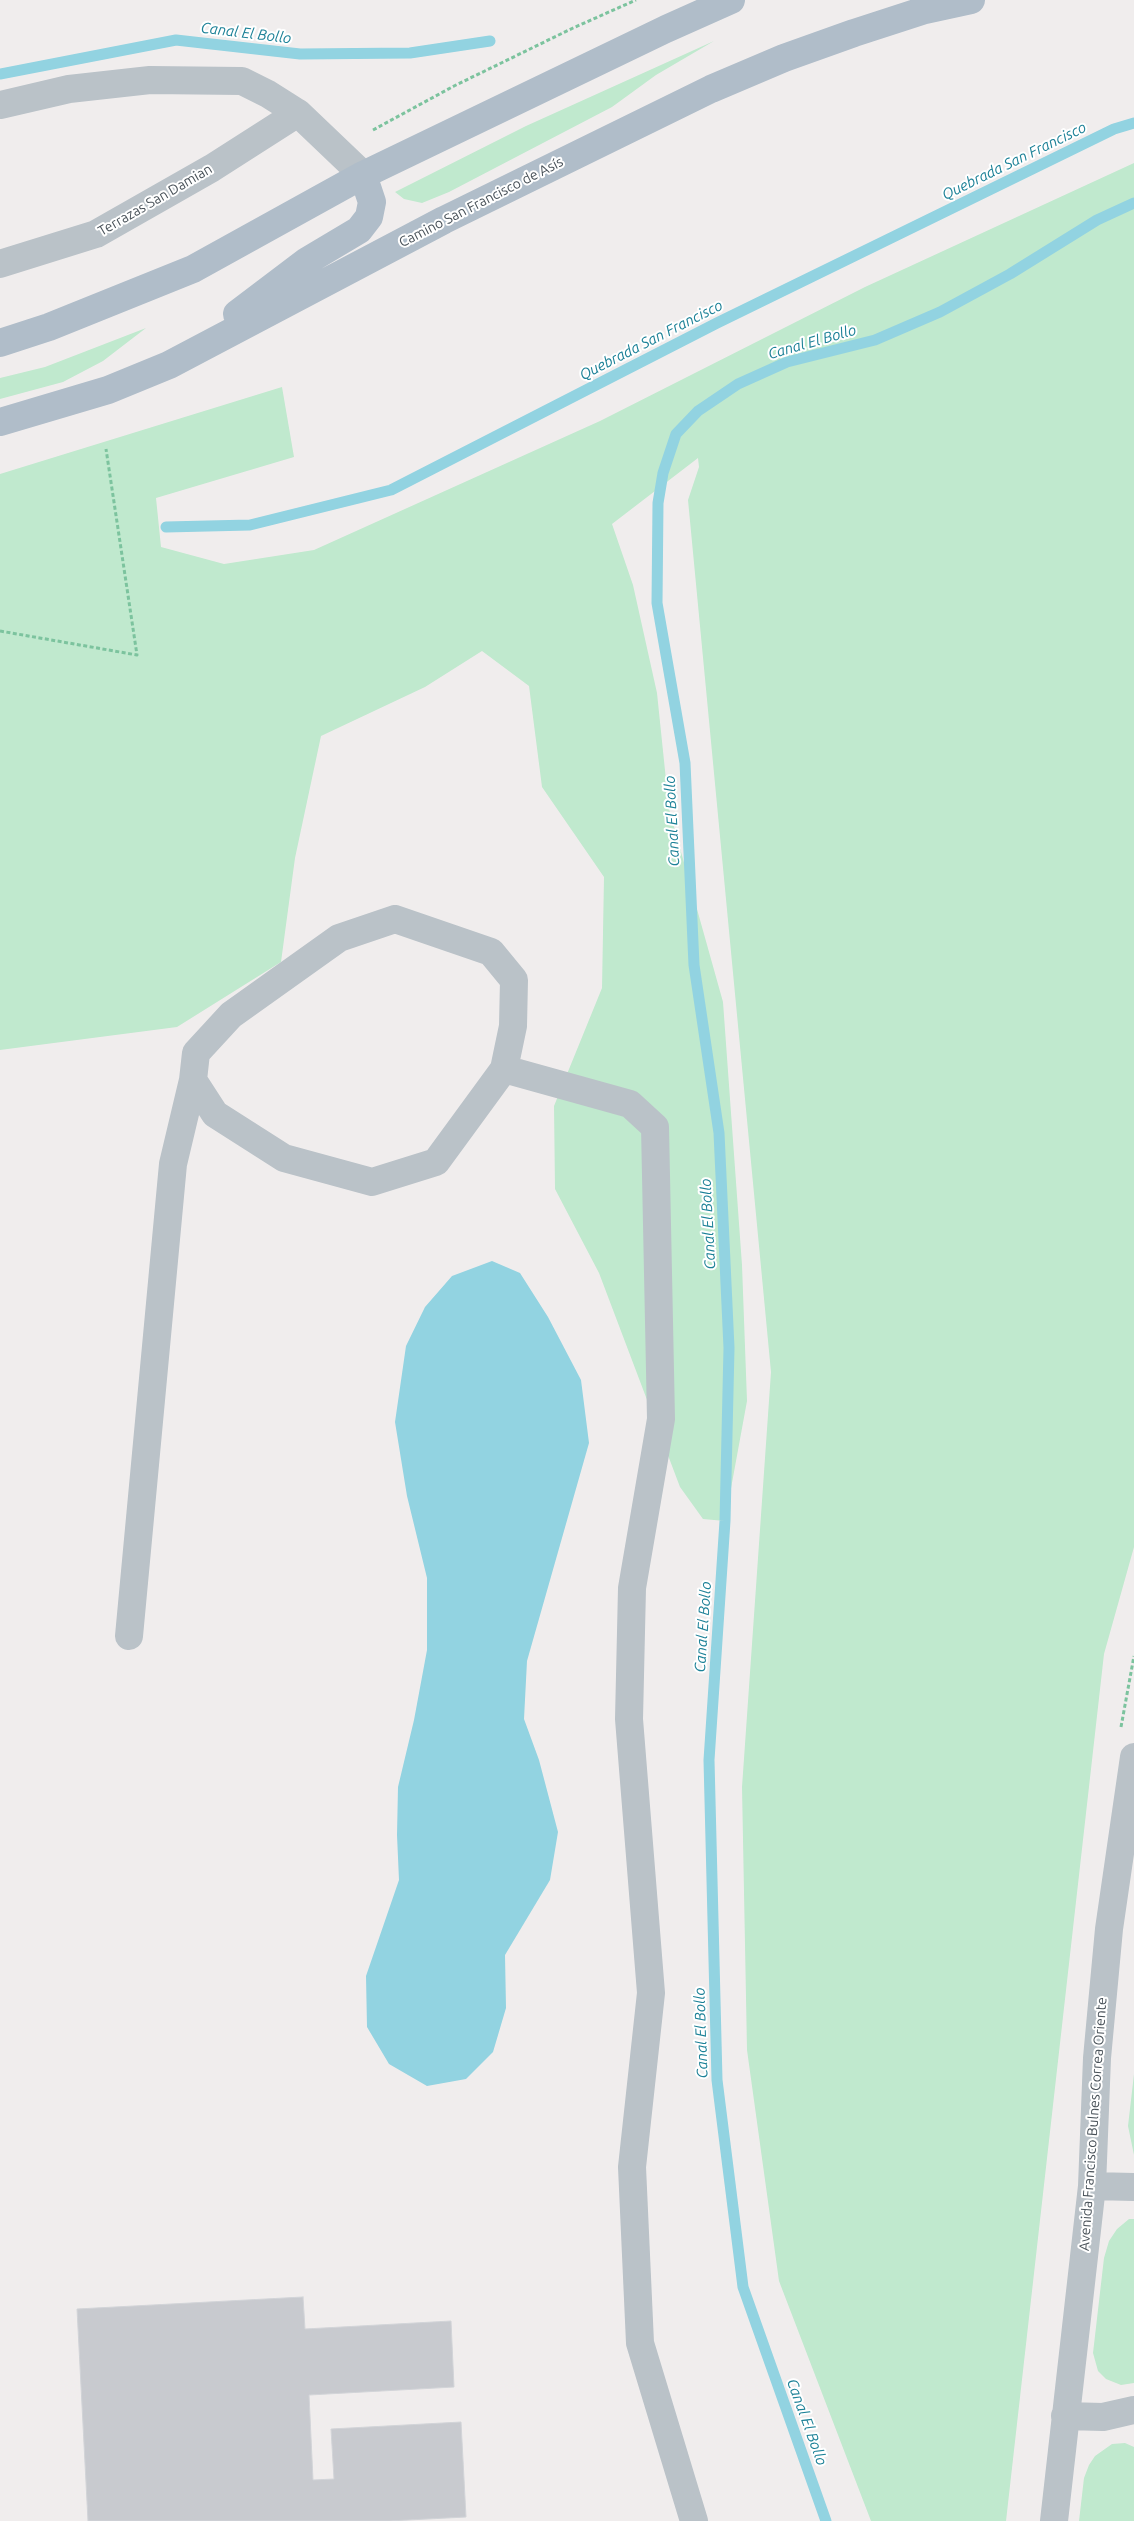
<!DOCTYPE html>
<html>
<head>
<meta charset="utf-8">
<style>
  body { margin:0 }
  canvas { display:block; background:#f0eded }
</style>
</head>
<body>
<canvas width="1134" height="2521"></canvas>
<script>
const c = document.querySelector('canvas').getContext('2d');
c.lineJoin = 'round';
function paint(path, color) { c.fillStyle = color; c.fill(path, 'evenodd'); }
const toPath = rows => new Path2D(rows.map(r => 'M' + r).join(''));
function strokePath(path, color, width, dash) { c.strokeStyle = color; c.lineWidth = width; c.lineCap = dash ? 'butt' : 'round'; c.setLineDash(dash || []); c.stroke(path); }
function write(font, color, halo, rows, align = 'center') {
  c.font = font + ' Ubuntu,sans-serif'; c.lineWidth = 4; c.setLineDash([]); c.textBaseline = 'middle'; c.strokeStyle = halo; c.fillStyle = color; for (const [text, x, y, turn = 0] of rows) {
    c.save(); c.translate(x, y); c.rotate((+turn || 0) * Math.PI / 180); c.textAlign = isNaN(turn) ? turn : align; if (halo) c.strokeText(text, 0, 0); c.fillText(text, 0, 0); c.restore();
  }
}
paint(toPath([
  [714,41,656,75,612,107,449,192,422,203,404,199,395,192,526,126],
  [1134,163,1134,1547,1104,1654,1006,2521,871,2521,779,2281,747,2050,742,1787,771,1372,688,500,699,467,698,458,612,524,633,585,657,693,669,809,723,1002,742,1265,747,1401,725,1521,703,1519,680,1487,599,1273,555,1189,554,1106,602,988,604,877,542,787,529,686,482,651,425,687,321,736,295,858,281,962,177,1027,0,1050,0,474,282,387,294,457,156,498,161,547,224,564,314,550,600,421,865,287],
  [146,328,103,361,63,382,0,399,0,378,45,367],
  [1134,2074,1134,2155,1128,2126],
  [1129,2219,1134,2219,1134,2383,1121,2385,1106,2379,1098,2371,1093,2353,1104,2258,1109,2241,1117,2229],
  [1125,2443,1134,2447,1134,2521,1079,2521,1084,2478,1089,2465,1095,2456,1112,2444]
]), '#c0e9ce');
paint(toPath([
  [492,1261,520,1273,548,1317,581,1380,589,1443,527,1661,524,1719,539,1760,558,1832,550,1880,505,1955,506,2008,493,2052,466,2079,427,2086,389,2064,367,2027,366,1976,399,1880,397,1835,398,1787,414,1720,427,1650,427,1578,407,1496,395,1422,406,1346,425,1307,452,1276]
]), '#92d3e1');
strokePath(toPath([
  [0,74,176,40,300,54,410,53,490,41],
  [166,527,250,525,391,490,717,323,1114,129,1134,123],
  [826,2521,743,2287,717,2080,709,1760,725,1521,729,1348,719,1133,694,965,685,763,657,603,658,503,663,473,676,434,698,411,738,384,787,362,875,340,940,312,1010,274,1097,220,1134,203]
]), '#92d3e1', 11);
const building = toPath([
  [303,2297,305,2329,451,2321,454,2387,309,2395,313,2480,334,2479,331,2429,461,2422,466,2517,389,2521,88,2521,77,2309,303,2297]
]);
paint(building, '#c8cacf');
strokePath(building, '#d2d4d8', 1);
strokePath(toPath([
  [373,130,454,86,573,28,636,0],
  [0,631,137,655,106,449],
  [1121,1727,1134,1656]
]), '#7cc39e', 3, [4, 2.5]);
strokePath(toPath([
  [0,105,69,89,150,80,242,81,268,94,298,113,363,175],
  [0,264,96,234,212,168,298,113],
  [395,919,491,952,514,980,513,1026,504,1069,436,1162,372,1182,284,1158,215,1114,193,1080,196,1053,231,1015,339,938,395,919],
  [504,1069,630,1104,655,1127,661,1419,632,1588,629,1719,651,1993,632,2167,640,2343,694,2521],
  [129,1636,173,1164,193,1080],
  [1092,2186,1134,2187],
  [1065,2416,1103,2417,1134,2410],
  [1054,2521,1092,2186,1097,2058,1109,1929,1134,1757]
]), '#bac2c8', 28);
strokePath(toPath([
  [237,314,307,261,359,230,369,217,372,202,363,175],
  [0,343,49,327,193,269,363,175,666,29,731,0],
  [0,422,108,390,169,365,444,220,711,89,784,58,854,33,925,10,971,0]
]), '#b0bdc9', 28);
write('14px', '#485158', '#fff', [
  ["Terrazas San Damian",155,200,-30],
  ["Camino San Francisco de Asís",481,202,-27],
  ["Avenida Francisco Bulnes Correa Oriente",1093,2124,-86]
]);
write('italic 15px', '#1c8197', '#fff', [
  ["Canal El Bollo",246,33,7],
  ["Quebrada San Francisco",1014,161,-26],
  ["Quebrada San Francisco",651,340,-27],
  ["Canal El Bollo",812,342,-16],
  ["Canal El Bollo",672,821,-93],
  ["Canal El Bollo",708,1224,-93],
  ["Canal El Bollo",703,1627,-86],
  ["Canal El Bollo",701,2033,-92],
  ["Canal El Bollo",807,2422,70]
]);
</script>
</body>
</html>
